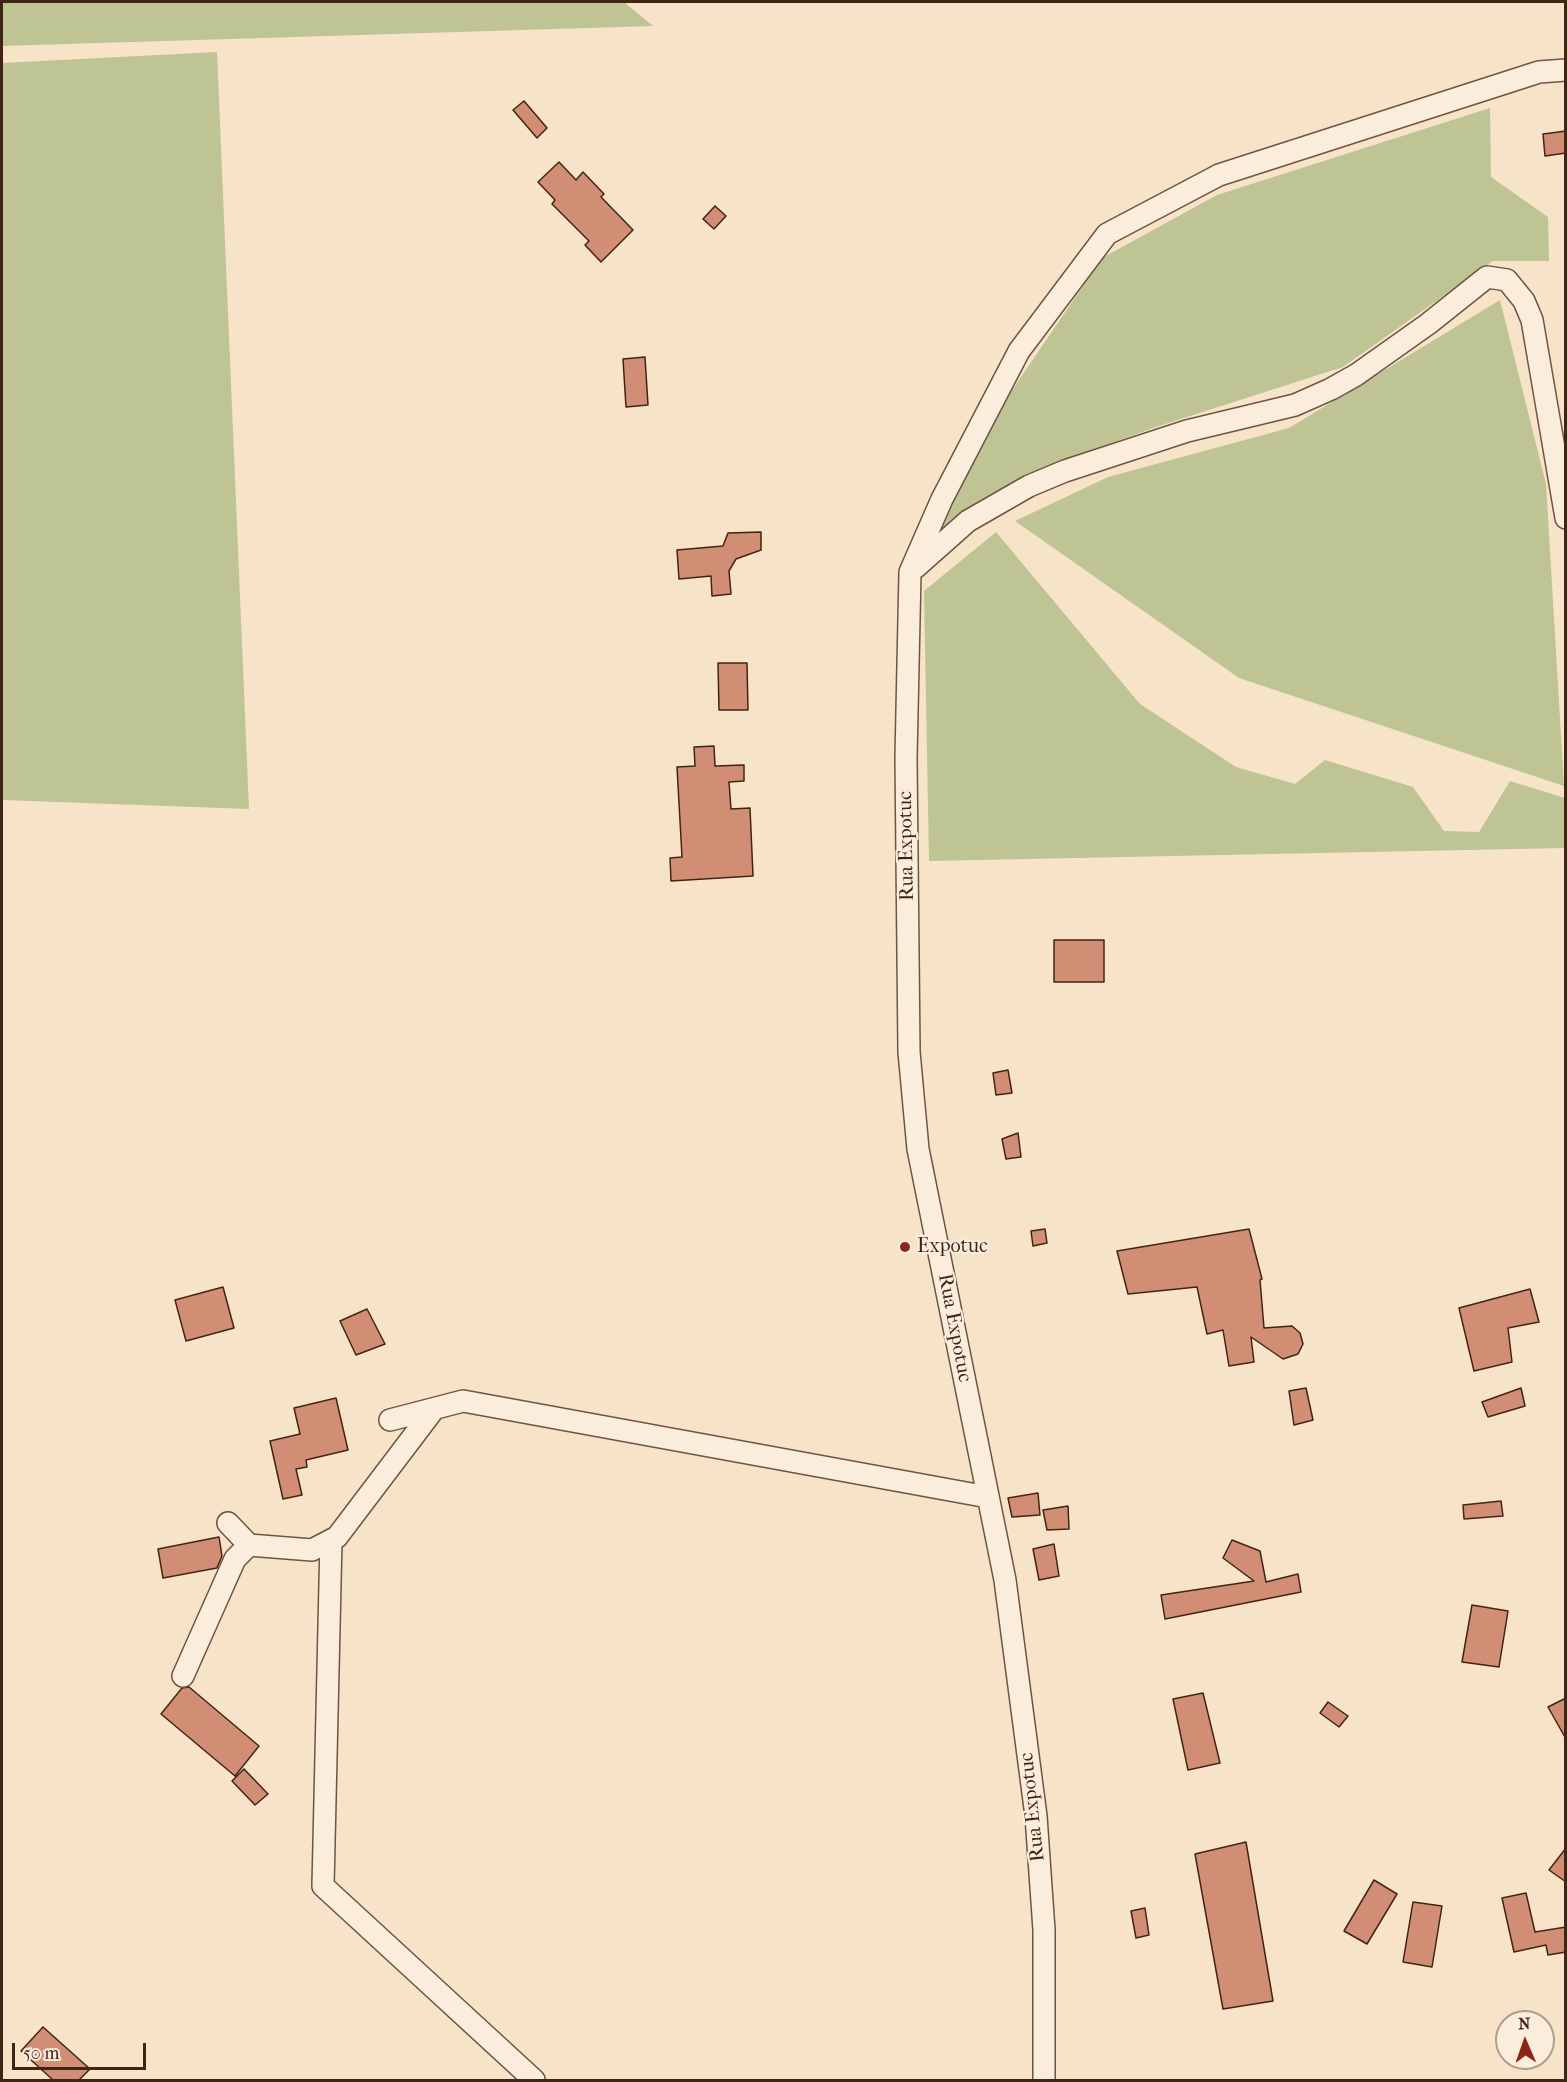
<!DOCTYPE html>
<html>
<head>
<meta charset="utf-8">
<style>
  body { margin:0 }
  #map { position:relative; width:1567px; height:2082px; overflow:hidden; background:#f7e4c8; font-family:"IM FELL French Canon",serif }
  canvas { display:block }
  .frame { position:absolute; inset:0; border:3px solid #422417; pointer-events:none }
  .north { position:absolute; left:1495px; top:2010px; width:60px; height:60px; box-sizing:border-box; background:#faeddb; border:2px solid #b09d8d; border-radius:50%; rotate:358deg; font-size:16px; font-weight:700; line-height:24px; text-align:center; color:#422417 }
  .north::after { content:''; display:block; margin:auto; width:21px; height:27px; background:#8f2418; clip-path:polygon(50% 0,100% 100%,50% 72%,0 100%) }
  .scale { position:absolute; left:12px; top:2043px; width:134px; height:27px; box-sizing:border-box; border:3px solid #422417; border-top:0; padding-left:8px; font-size:18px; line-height:21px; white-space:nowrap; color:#422417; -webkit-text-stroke:4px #faeddb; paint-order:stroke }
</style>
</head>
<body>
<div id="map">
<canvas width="1567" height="2082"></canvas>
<div class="frame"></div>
<div class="north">N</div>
<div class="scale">50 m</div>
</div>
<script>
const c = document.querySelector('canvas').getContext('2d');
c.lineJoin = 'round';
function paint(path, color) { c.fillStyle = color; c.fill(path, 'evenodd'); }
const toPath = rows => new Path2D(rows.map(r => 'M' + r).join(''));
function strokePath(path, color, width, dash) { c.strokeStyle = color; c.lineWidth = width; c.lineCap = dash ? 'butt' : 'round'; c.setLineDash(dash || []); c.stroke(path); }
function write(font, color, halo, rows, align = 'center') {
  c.font = font + ' "IM FELL French Canon",serif'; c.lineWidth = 4.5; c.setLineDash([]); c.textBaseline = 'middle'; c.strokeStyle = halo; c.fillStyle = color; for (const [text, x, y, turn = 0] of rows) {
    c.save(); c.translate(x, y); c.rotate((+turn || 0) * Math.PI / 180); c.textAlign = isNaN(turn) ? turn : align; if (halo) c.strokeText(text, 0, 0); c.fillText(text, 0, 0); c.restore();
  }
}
paint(toPath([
  [2,2,624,2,653,26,2,46],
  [217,52,249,809,2,800,2,63],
  [1490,108,1491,177,1548,217,1549,261,1493,261,1343,367,1156,427,1026,474,933,536,991,421,1102,258,1217,195],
  [1500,300,1546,484,1564,786,1239,678,1015,521,1108,477,1289,428],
  [996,532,1140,704,1236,767,1295,784,1325,760,1413,787,1444,831,1479,832,1510,781,1565,798,1565,848,929,861,924,591]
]), '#bfc494');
const building = toPath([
  [524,101,547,128,537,138,513,110,524,101],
  [1566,131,1566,153,1545,156,1543,134,1566,131],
  [559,162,576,180,583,172,604,194,601,197,633,230,601,262,585,245,589,241,552,204,555,200,538,182,559,162],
  [715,206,726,216,714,229,703,219,715,206],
  [645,357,648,405,626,407,623,359,645,357],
  [761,532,761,550,736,559,729,571,731,594,712,596,711,576,679,579,677,550,723,546,728,533,761,532],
  [718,663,747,663,748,710,719,710,718,663],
  [714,746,715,766,744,765,744,781,729,782,731,809,750,808,753,876,671,881,670,858,682,857,677,767,695,766,694,747,714,746],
  [1054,940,1104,940,1104,982,1054,982,1054,940],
  [1008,1070,1012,1093,996,1095,993,1073,1008,1070],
  [1018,1133,1021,1157,1006,1159,1002,1139,1018,1133],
  [1045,1229,1047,1243,1033,1246,1031,1231,1045,1229],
  [1249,1229,1262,1279,1260,1280,1264,1328,1292,1326,1300,1333,1303,1344,1298,1354,1283,1359,1251,1337,1254,1362,1229,1366,1223,1330,1207,1334,1197,1287,1128,1294,1117,1251,1249,1229],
  [223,1287,234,1328,186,1341,175,1300,223,1287],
  [1530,1289,1539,1322,1508,1328,1512,1362,1474,1371,1459,1308,1530,1289],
  [367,1309,385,1344,356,1355,340,1321,367,1309],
  [1306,1388,1313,1420,1294,1425,1289,1391,1306,1388],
  [1521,1388,1525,1406,1488,1417,1482,1402,1521,1388],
  [336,1398,348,1450,306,1460,307,1467,296,1469,302,1495,283,1499,270,1441,300,1434,294,1408,336,1398],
  [1038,1493,1040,1515,1012,1517,1008,1498,1038,1493],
  [1501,1501,1503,1516,1464,1519,1463,1505,1501,1501],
  [1068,1506,1069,1529,1047,1530,1043,1510,1068,1506],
  [219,1537,222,1556,217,1568,163,1578,158,1549,219,1537],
  [1232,1540,1260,1551,1266,1582,1298,1574,1301,1592,1165,1619,1161,1595,1254,1581,1223,1558,1232,1540],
  [1054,1544,1059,1576,1039,1580,1033,1549,1054,1544],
  [1472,1605,1508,1611,1499,1667,1462,1662,1472,1605],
  [189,1687,259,1746,235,1776,161,1714,182,1688,189,1687],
  [1203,1693,1220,1763,1188,1770,1173,1699,1203,1693],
  [1566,1698,1566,1739,1548,1707,1566,1698],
  [1328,1702,1348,1716,1339,1727,1320,1713,1328,1702],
  [244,1769,268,1794,255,1805,232,1781,244,1769],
  [1246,1842,1273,2001,1223,2009,1195,1854,1246,1842],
  [1566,1848,1566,1882,1549,1870,1566,1848],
  [1374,1880,1397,1894,1367,1944,1344,1931,1374,1880],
  [1526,1893,1535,1932,1566,1927,1566,1952,1548,1955,1546,1945,1514,1952,1502,1898,1526,1893],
  [1413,1902,1442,1906,1432,1967,1403,1962,1413,1902],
  [1145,1908,1149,1935,1136,1938,1131,1911,1145,1908],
  [43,2027,90,2069,79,2080,53,2080,21,2051,43,2027]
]);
paint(building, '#d28e74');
strokePath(building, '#422417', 1.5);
const minor = toPath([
  [915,568,968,521,1029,486,1065,471,1187,431,1295,405,1331,389,1356,375,1428,324,1487,277,1507,280,1524,301,1532,320,1566,518],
  [390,1420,463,1401,988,1497],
  [228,1523,249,1545,312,1550,337,1537,434,1409],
  [331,1540,323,1886,534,2080],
  [183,1676,235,1559,249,1545],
  [1044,2080,1044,1930,1036,1816,1005,1580,918,1149,909,1052,906,758,910,572,942,499,1019,351,1107,234,1219,175,1539,72,1566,70]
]);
strokePath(minor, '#6f5443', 24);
strokePath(minor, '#faeddb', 21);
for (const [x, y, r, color] of [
  [905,1247,6,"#8f2418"]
]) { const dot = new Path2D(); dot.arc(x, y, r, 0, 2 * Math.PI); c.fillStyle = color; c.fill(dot); strokePath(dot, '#faeddb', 2); }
write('20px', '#422417', '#faeddb', [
  ["Rua Expotuc",907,846,-91],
  ["Rua Expotuc",954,1328,79],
  ["Rua Expotuc",1033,1807,-96]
]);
write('20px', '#422417', '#faeddb', [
  ["Expotuc",917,1247]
], 'left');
</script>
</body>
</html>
